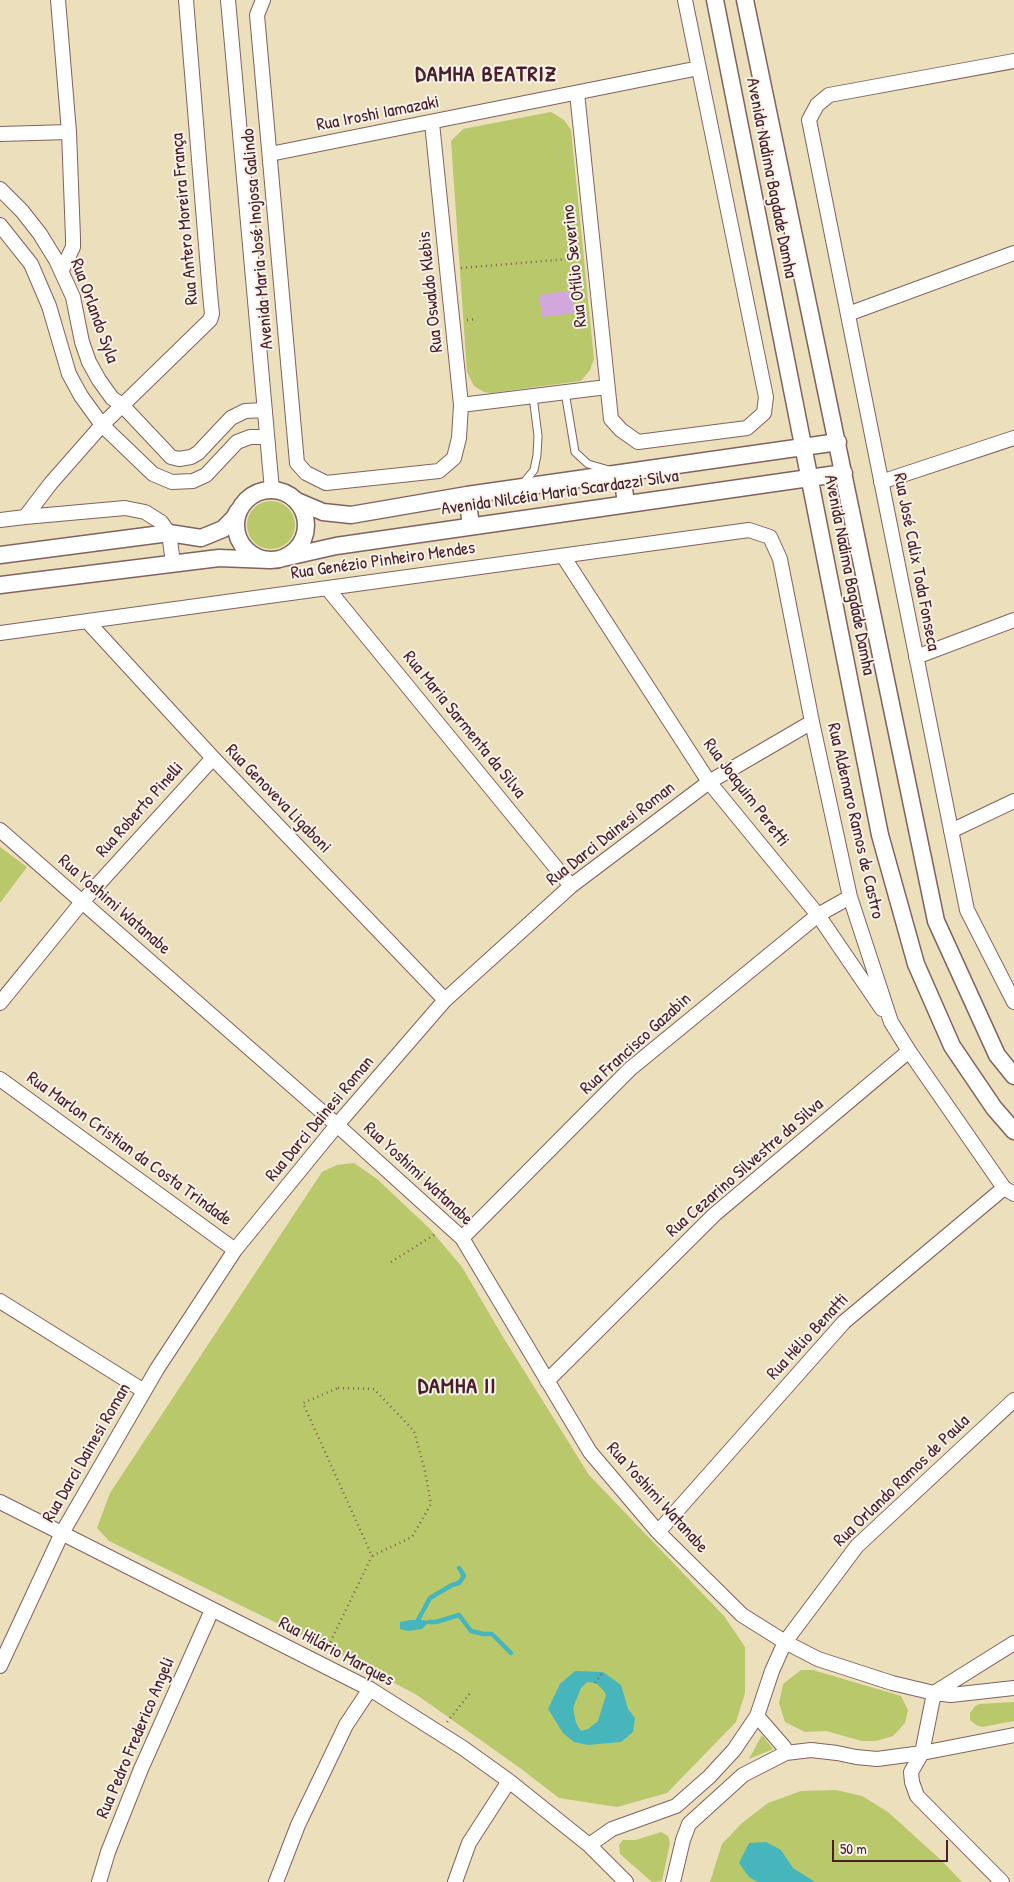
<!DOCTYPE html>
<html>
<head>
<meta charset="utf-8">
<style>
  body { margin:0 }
  #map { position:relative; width:1014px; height:1882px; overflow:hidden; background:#ebdfbc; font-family:"Patrick Hand",sans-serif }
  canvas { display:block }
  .scale { position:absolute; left:832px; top:1840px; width:116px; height:22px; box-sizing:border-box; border:2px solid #4a1f2b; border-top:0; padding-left:6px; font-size:15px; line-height:18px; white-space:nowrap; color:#4a1f2b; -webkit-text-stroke:4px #f7f3e8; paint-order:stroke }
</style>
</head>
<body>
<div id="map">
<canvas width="1014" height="1882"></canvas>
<div class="scale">50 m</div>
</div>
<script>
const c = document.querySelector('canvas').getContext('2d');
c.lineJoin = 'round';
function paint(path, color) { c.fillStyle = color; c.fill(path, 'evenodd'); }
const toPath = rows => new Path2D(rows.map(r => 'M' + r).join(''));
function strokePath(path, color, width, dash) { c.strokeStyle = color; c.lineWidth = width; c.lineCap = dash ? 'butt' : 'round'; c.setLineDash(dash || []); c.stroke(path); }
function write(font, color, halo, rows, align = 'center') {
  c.font = font + ' "Patrick Hand",sans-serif'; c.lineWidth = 4; c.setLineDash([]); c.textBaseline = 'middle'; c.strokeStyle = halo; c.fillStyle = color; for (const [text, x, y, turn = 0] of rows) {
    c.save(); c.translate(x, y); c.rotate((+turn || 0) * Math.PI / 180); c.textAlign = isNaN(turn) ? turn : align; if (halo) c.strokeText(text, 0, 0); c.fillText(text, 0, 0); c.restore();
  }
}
paint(toPath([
  [551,112,564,120,571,130,594,359,590,370,581,381,491,393,484,392,474,386,467,372,451,141,463,129],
  '247 525a24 24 0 1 1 48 0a24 24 0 1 1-48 0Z',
  [0,847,27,867,0,903],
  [354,1163,377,1179,429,1228,462,1267,503,1337,589,1475,724,1616,745,1647,745,1693,736,1722,667,1793,617,1807,559,1798,520,1768,417,1695,330,1649,109,1541,97,1528,110,1493,322,1172,337,1165],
  [801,1670,813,1670,901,1696,908,1710,905,1723,893,1736,876,1741,862,1741,826,1731,805,1732,785,1722,779,1703,783,1684],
  [1014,1702,1014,1721,982,1727,976,1725,970,1720,970,1713,975,1706,980,1704],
  [762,1735,773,1749,749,1759],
  [836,1790,862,1796,888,1812,942,1861,962,1882,710,1882,722,1844,742,1823,768,1803,801,1791],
  [661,1832,668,1836,670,1843,662,1881,652,1882,620,1854,619,1845,623,1840,636,1840]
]), '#b8c86b');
paint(toPath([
  [410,1620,424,1620,429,1622,422,1629,408,1631,400,1629,400,1622],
  [575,1671,603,1672,621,1685,628,1709,635,1718,633,1732,621,1742,588,1745,574,1742,563,1733,548,1709,560,1684],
  [587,1682,596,1683,604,1691,606,1695,598,1721,588,1729,581,1731,576,1723,573,1708,581,1688],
  [766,1842,781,1850,793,1868,815,1882,758,1882,749,1877,739,1863,749,1843]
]), '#47b6bc');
strokePath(toPath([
  [418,1620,430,1598,452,1585,459,1583,464,1576,459,1568],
  [429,1622,436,1622,459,1615,471,1631,483,1634,492,1634,511,1653]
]), '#47b6bc', 4.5);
paint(toPath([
  [573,290,575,313,542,317,539,295]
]), '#d1a7dc');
const service = toPath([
  [565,392,575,452,588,464,609,470],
  [521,486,534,470,537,455,538,436,533,396]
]);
const minor = toPath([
  [58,0,69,132,73,238,73,247,62,270],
  [228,0,272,490],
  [263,0,257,15,297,463,306,473,326,483,439,471,454,458,459,438,461,405,432,123],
  [1014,61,829,95,817,105,809,120,967,910,1014,1002],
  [577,93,611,419,621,430,638,442,747,428,764,413,766,397,685,0],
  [0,134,69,132],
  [270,154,699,68],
  [0,189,22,211,40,234,56,260,73,297,82,342,89,362,99,380,112,398,122,405,171,457,179,459,191,457,198,453,231,418,245,411,265,410],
  [0,225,31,264,49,306,69,374,81,396,102,425,153,474,172,482,193,481,206,475,237,442,250,437,267,437],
  [848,314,1014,253],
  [461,405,607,387],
  [881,482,1014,438],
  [25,517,125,508,145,512,161,522,169,533,173,563],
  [0,520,25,517,51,483,102,425,210,320,212,314,210,294,186,0],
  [563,556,709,782,818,915,882,1009],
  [327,588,571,886],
  [87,621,213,758,445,1000],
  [0,633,749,530,770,537,780,559,812,722,850,897,891,1022,909,1051,1004,1188,1014,1194],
  [916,657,1014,620],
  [0,830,337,1125,462,1238,590,1452,658,1532,742,1615,785,1642,857,1546,1014,1400],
  [951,831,1014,801],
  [0,1003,82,902,213,758],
  [0,1079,235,1250],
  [462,1238,630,1069,818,915,850,897],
  [0,1301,144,1391],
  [547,1381,715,1214,909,1051],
  [0,1502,370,1689,463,1748,509,1781,589,1845,626,1882],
  [658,1532,844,1322,1004,1188],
  [0,1666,62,1533,157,1369,235,1250,337,1125,445,1000,571,886,709,782,812,722],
  [757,1716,784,1747,786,1753],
  [589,1845,612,1829,676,1806,709,1777,734,1750,757,1716,772,1671,785,1642,818,1659,892,1683,934,1693,951,1695,1014,1688],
  [99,1882,108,1852,141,1769,212,1610],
  [276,1882,298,1825,346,1725,370,1689],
  [455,1882,469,1843,509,1781],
  [673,1882,683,1840,689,1824,743,1775,786,1753,811,1750,837,1753,856,1757,877,1759,922,1753,1014,1735],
  [1002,1882,917,1796,912,1782,911,1772,922,1753,934,1693,1014,1643]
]);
const tertiary = toPath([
  [715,0,880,835,916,964,952,1046,994,1108,1014,1131],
  [745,0,936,921,997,1055,1014,1076],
  [622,473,626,504],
  '236 525a35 35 0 1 1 70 0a35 35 0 1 1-70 0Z',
  [467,495,471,526],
  [297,501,323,512,351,515,467,495,838,442],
  [0,555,169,533,201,538,223,529,234,518,238,511],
  [283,558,336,546,844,473],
  [0,585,219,558,270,560]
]);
strokePath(service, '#82625e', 9);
strokePath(minor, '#82625e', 16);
strokePath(tertiary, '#82625e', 19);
strokePath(toPath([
  [461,268,580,258],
  [573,295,583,294],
  [467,320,477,319],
  [391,1262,437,1233],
  [338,1388,374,1389,414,1431,425,1471,431,1504,412,1537,372,1556,303,1403,338,1388],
  [326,1651,372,1556],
  [595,1683,603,1672],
  [447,1722,471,1692]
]), '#82625e', 2.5, [1, 4]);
strokePath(service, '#fff', 7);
strokePath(minor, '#fff', 14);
strokePath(tertiary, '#fff', 16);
write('18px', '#4a1f2b', '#f7f3e8', [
  ["Rua Iroshi Iamazaki",378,114,-11],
  ["Avenida Nadima Bagdade Damha",771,178,79],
  ["Rua Antero Moreira França",185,219,-95],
  ["Avenida Maria José Inojosa Galindo",258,239,-95],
  ["Rua Otílio Severino",575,266,-96],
  ["Rua Oswaldo Klebis",431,292,-96],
  ["Rua Orlando Syla",94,311,70],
  ["Avenida Nilcéia Maria Scardazzi Silva",560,493,-8],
  ["Rua Genézio Pinheiro Mendes",383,561,-8],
  ["Rua José Calix Toda Fonseca",916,562,79],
  ["Avenida Nadima Bagdade Damha",849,575,79],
  ["Rua Maria Sarmenta da Silva",464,725,51],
  ["Rua Joaquim Peretti",746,793,53],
  ["Rua Genoveva Ligaboni",278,799,46],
  ["Rua Roberto Pinelli",140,810,-48],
  ["Rua Aldemaro Ramos de Castro",855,821,77],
  ["Rua Darci Dainesi Roman",611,834,-38],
  ["Rua Yoshimi Watanabe",114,905,41],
  ["Rua Francisco Gazabin",636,1044,-42],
  ["Rua Darci Dainesi Roman",320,1119,-50],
  ["Rua Marlon Cristian da Costa Trindade",129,1149,36],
  ["Rua Cezarino Silvestre da Silva",745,1168,-41],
  ["Rua Yoshimi Watanabe",418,1174,43],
  ["Rua Hélio Benatti",808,1337,-47],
  ["Rua Darci Dainesi Roman",87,1453,-60],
  ["Rua Orlando Ramos de Paula",902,1481,-44],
  ["Rua Yoshimi Watanabe",657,1498,48],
  ["Rua Hilário Marques",336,1652,28],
  ["Rua Pedro Frederico Angeli",136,1738,-67]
]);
c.letterSpacing = '1px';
write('bold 22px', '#4a1f2b', '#f7f3e8', [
  ["DAMHA BEATRIZ",486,75],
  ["DAMHA II",457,1387]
]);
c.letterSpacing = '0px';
</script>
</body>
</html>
